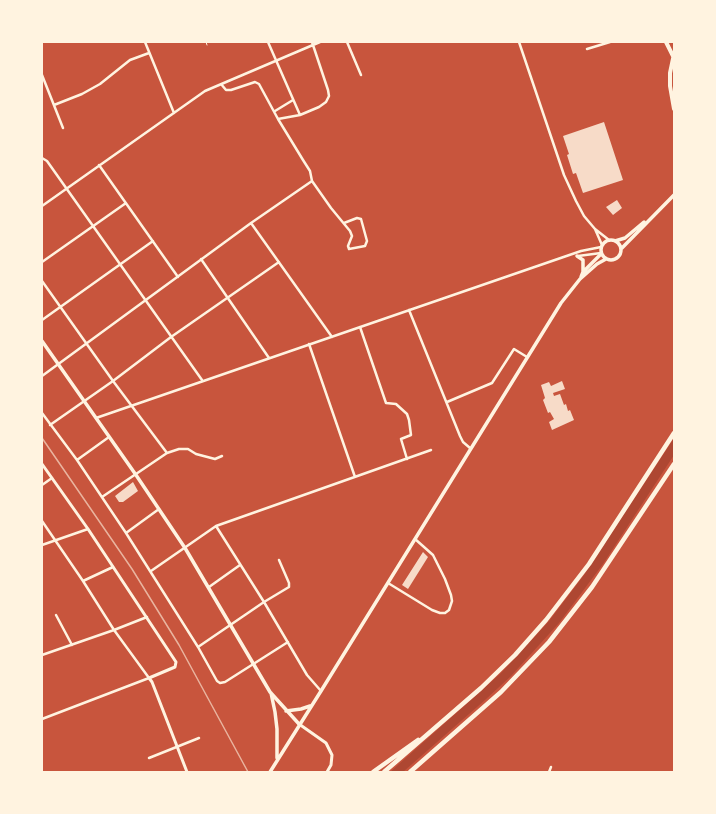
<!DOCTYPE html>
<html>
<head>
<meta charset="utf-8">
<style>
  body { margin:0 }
  #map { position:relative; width:716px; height:814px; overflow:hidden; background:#c8553d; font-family:"Open Sans",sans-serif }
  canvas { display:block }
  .frame { position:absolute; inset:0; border:43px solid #fff3e0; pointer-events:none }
</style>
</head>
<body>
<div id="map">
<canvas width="716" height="814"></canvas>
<div class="frame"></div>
</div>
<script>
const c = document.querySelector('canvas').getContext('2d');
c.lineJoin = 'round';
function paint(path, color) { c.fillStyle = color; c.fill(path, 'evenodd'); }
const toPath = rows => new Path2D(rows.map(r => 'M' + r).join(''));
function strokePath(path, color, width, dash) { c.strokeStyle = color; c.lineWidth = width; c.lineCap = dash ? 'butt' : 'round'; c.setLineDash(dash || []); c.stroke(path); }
paint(toPath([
  [674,438,674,455,603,564,559,623,511,676,485,700,403,772,390,772,501,673,549,621,584,575]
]), '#ae4732');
paint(toPath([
  [604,122,623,180,583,193,576,173,573,174,567,155,569,154,563,136],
  [617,200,622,208,613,215,606,207],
  [562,381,565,389,553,393,554,396,560,394,564,405,566,404,568,411,570,410,574,420,552,430,549,422,554,419,550,412,548,413,543,400,545,398,541,385,549,382,551,386],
  [133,482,138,491,123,502,119,502,115,496],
  [423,552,428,557,408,589,402,585]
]), '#f7dbc8');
strokePath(toPath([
  [206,42,207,45]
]), '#fff3e0', 1);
strokePath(toPath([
  [145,42,174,113],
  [268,42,300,115],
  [347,42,361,75],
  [519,42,564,175,576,201,584,216,595,229,609,240],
  [587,49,610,42],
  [42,75,63,128],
  [221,84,226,90,231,90,255,82,259,84,278,119,303,160,310,171,312,181,331,208,350,231,352,236,348,246,349,249,365,246,367,241,361,219,357,218,344,223],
  [54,105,82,94,100,84,130,60,149,53],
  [275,111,293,100],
  [278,119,300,115,319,107,326,102,329,96,328,90,312,42],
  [42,158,47,161,202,380],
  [99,165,178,277],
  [42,206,205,91,320,42],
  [251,223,332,337],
  [595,229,602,245],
  [578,256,601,253],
  [201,259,269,358],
  [42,262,126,203],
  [42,281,113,381,167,453],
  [409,310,460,436,463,442,470,448],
  [42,320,153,241],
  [360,327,386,403,396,404,407,414,409,420,411,435,401,439,407,459],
  [309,344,355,477],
  [42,376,251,223,312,181],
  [447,402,492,383,514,349,527,357],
  [42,413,77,460,126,533,198,647,217,681,220,683,225,682,288,642],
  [96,418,581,251,601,247],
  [50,425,113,381,171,337,279,262],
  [77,460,109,437],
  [42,485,52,478],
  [102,497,167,453,179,449,188,449,196,454,215,459,222,456],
  [42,521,83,581,114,630,149,678,42,719],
  [216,526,264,602,307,675,321,691],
  [126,533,159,509],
  [42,545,88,529],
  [151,571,216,526,431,450],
  [83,581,113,567],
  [388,583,432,610,440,613,445,613,449,610,452,601,451,595,445,579,433,555,415,539],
  [209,587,240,565],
  [56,615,72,645],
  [198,647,264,602,289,587,289,583,279,560],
  [42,655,114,630,147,617],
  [149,758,199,738],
  [549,772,551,767]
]), '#fff3e0', 2.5);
strokePath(toPath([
  [42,464,88,529,176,662,175,667,149,678,152,682,187,772],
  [299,724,326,743,332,755,331,765,327,772]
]), '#fff3e0', 3);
strokePath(toPath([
  '601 250a10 10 0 1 1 20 0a10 10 0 1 1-20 0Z',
  [615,241,625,238,644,222],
  [621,249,674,195],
  [577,256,583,260,583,272],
  [581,277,583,272,601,254],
  [42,341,136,475,185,548,270,692,299,724],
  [271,693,275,712,277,729,277,758],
  [286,711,301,709,310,706],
  [270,772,321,691,561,303,580,279,597,264,606,259]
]), '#fff3e0', 3.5);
strokePath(toPath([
  [666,42,673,56],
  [674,54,670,73,670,86,674,109]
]), '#fff3e0', 4);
strokePath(toPath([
  [373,772,418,740],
  [384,772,481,688,515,655,546,620,589,564,674,433],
  [410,772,501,692,549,642,592,587,674,464]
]), '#fff3e0', 4.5);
strokePath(toPath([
  [42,438,132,569,179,645,248,772]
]), '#e9b49f', 1.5);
</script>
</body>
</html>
